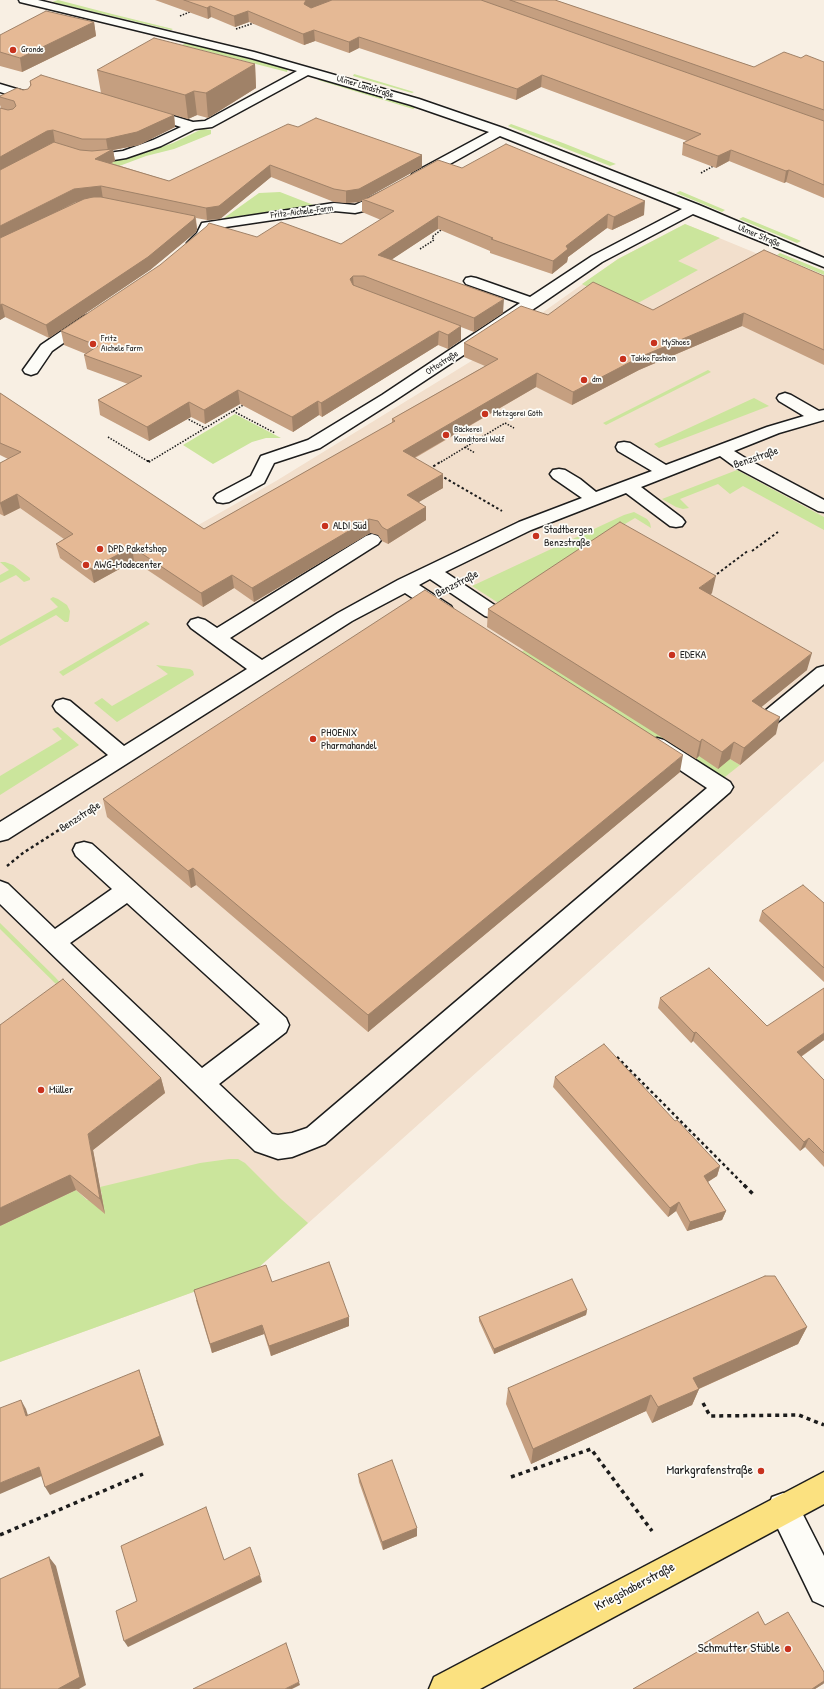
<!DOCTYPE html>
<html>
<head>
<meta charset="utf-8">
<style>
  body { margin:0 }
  canvas { display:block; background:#f8efe3 }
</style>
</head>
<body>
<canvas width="824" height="1689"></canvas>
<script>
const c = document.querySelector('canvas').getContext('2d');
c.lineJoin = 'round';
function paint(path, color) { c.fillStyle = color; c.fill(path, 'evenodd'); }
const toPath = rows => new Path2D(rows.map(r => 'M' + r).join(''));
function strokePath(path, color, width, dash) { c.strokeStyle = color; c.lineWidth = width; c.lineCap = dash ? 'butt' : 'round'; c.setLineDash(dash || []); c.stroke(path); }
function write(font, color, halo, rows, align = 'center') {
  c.font = font + ' "Patrick Hand",sans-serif'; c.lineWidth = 3.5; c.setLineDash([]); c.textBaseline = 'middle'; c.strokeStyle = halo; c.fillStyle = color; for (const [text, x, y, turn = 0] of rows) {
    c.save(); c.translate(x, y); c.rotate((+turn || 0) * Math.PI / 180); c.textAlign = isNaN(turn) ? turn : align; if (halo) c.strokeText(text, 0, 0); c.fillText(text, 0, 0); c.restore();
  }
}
paint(toPath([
  [685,224,824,281,824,761,257,1269,0,1362,0,466,193,528,276,481,491,349,618,259]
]), '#f2dfcc');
paint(toPath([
  [58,0,112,14,173,29,171,30,52,2],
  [186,43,285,68,288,69,287,72,182,45],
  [354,74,414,92,412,93,353,76],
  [320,78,376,94,417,107,413,109,318,80],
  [511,124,563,143,616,164,610,166,508,126],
  [202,129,211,130,211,134,174,149,146,156,106,171,101,161,132,157,173,143],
  [680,191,725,210,722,212,676,193],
  [280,192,316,206,224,218,259,193],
  [743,217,801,241,797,243,739,219],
  [685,224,720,238,678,261,698,270,629,308,582,284,618,259],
  [780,253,824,271,824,275,777,255],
  [708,370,711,372,606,425,603,423],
  [754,398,769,406,659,448,654,444],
  [235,414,281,438,266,438,252,442,213,464,183,445],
  [737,470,824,517,824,530,743,486,730,494,718,484,680,499,689,508,683,509,676,507,662,499],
  [634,512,647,519,650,523,651,528,635,518,608,534,511,611,472,586,624,515],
  [0,562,5,562,13,565,30,578,30,580,24,582,16,575,0,583,0,575,9,570],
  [53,597,58,599,67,605,70,611,69,620,68,622,65,622,56,615,0,646,0,640,58,607,50,599],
  [146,621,150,624,63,676,59,672],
  [539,640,730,759,740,765,721,780,520,653],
  [156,665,190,669,193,671,194,675,117,722,94,703,102,698,112,706,168,674],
  [58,727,79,745,0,795,0,776,62,739,52,729],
  [0,923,55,977,63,986,62,990,0,929],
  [229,1159,238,1159,245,1163,281,1199,308,1223,257,1269,0,1362,0,1226,76,1190,87,1200,102,1195,100,1187,200,1163]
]), '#cbe59c');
const minor = toPath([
  [19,0,38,0,254,52,419,99,503,128,699,205,824,258,824,267,693,214,602,262,538,306,394,401,320,448,274,463,264,483,229,502,223,503,217,502,214,498,217,494,251,476,261,456,308,440,382,395,520,303,466,284,464,281,466,278,471,277,476,278,530,297,592,256,682,209,500,136,423,179,413,179,411,176,413,173,489,132,411,105,308,75,212,127,195,129,161,146,126,158,108,161,79,160,78,157,79,154,108,153,123,151,153,140,181,127,142,115,140,112,142,109,150,109,193,122,205,121,297,71,251,58,20,2,19,0],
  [0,84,30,93,32,96,30,99,26,100,0,92,0,84],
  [388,189,393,190,395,193,393,196,368,210,355,213,334,211,212,229,208,238,199,246,194,247,189,246,187,243,197,233,202,223,334,203,355,205,388,189],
  [87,315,92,317,95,320,92,323,52,351,37,373,31,375,25,373,23,370,41,345,82,317,87,315],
  [785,393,791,395,819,411,824,410,824,420,779,433,734,451,747,459,824,500,824,512,818,511,735,467,720,456,641,487,682,518,685,522,682,526,676,527,670,526,626,493,531,530,445,572,499,608,501,612,499,616,492,618,485,616,430,579,419,585,451,606,453,610,451,614,444,616,437,614,405,593,352,621,8,839,0,841,0,822,108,755,56,711,53,706,56,701,63,699,70,701,124,746,247,669,191,628,188,624,191,620,198,618,205,620,217,628,366,536,372,534,378,536,381,540,378,544,230,638,262,660,338,613,398,580,519,522,582,498,553,478,550,474,553,470,559,469,565,470,580,479,596,492,652,471,618,451,616,447,618,443,624,442,630,443,666,465,767,427,804,416,779,401,777,398,779,395,785,393],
  [824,666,824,684,774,725,767,727,760,725,757,720,760,715,817,668,824,666],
  [657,738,664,740,730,782,733,787,730,792,325,1144,292,1157,278,1159,255,1151,0,904,0,881,8,884,55,929,112,889,76,856,73,850,76,844,84,842,92,844,286,1018,289,1025,286,1032,219,1084,272,1134,278,1135,292,1133,307,1128,707,788,650,750,647,745,650,740,657,738],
  [127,903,260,1024,202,1068,70,943,127,903],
  [783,1493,794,1497,824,1556,824,1606,813,1601,768,1508,772,1497,783,1493]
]);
const major = toPath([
  [824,1472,824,1504,480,1689,429,1689,434,1677,824,1472]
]);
strokePath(minor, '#1c1c1c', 3);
strokePath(major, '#1c1c1c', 3);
strokePath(toPath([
  [180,16,192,11],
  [236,29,254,23],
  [701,173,715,165],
  [420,249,434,240,432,237,441,230],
  [233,411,275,433],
  [186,418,205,428],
  [108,437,149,462,245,404],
  [465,447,475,453],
  [441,462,505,423,514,428]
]), '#1c1c1c', 1.5, [1.5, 1.5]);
strokePath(toPath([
  [147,461,151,461],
  [429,469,442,461],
  [440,475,502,511],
  [752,551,778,532],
  [713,577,749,550]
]), '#1c1c1c', 2, [2.5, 2.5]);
strokePath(toPath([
  [7,866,23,853,87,812],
  [617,1057,745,1186]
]), '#1c1c1c', 2.5, [3, 3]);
strokePath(toPath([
  [744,1185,755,1196],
  [703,1403,710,1416,799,1415,824,1425],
  [511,1477,591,1449,652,1531],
  [0,1535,143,1474]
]), '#1c1c1c', 3.5, [4, 4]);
paint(minor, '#fdfcf7');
paint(major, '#fbe180');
paint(toPath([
  [155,0,555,0,754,67,801,58,824,62,824,198,786,182,784,183,729,161,716,168,682,155,683,143,687,141,541,87,516,100,359,48,349,53,315,41,304,45,249,22,235,27,211,17,208,19],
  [94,22,96,36,22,72,0,66,0,35],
  [255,64,256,88,208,118,197,115,188,119,174,115,175,127,139,145,113,150,115,161,111,163,169,181,298,127,422,155,422,167,365,198,368,198,462,168,644,215,612,230,607,228,568,257,567,262,552,274,490,253,490,251,438,229,392,259,503,313,474,332,461,327,461,340,448,349,438,345,322,417,319,415,293,432,240,404,205,424,191,417,149,441,100,415,98,400,128,384,87,369,84,355,86,354,64,345,61,331,257,237,341,244,381,220,362,212,362,200,360,202,346,203,334,202,271,177,220,219,207,220,196,218,197,229,196,232,150,270,49,338,5,317,0,320,1,108,0,105,0,96,28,89,30,86,30,81,101,93,97,70],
  [52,143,33,153,50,144],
  [79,201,53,213,76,202],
  [824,276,824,365,742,326,639,370,572,405,536,387,415,458,443,488,418,502,426,507,426,520,388,544,382,541,378,535,370,533,254,602,234,588,203,607,134,561,94,583,60,558,56,544,64,539,20,508,4,516,0,514,0,463,8,459,0,455,0,393,204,529,392,423,392,419,485,366,464,357,464,343,548,315,653,310],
  [712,593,710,595,807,670,761,707,776,734,740,765,730,759,718,769,699,756,696,759,487,627,488,609],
  [680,772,368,1032,196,885,191,888,107,817,103,799],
  [824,903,824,982,759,921,762,911],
  [660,998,824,1040,801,1057,824,1080,824,1167,805,1147,800,1151,693,1041,691,1043,658,1008],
  [555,1077,675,1121,720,1166,717,1176,708,1182,726,1211,722,1220,687,1231,676,1211,668,1217,553,1087],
  [161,1078,165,1093,93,1150,105,1214,76,1190,0,1226],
  [272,1282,349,1326,271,1356,264,1334,212,1353,196,1300],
  [587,1310,586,1315,494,1354,479,1321,479,1317],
  [807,1327,798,1344,699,1389,692,1405,652,1423,646,1411,531,1464,506,1404,508,1388],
  [358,1474,417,1536,383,1550,359,1482],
  [765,1625,824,1672,824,1683,823,1684,815,1689,633,1689,699,1651,699,1650,703,1644]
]), '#c59f80');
paint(toPath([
  [306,0,334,0,306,11,304,4],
  [210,6,211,17,208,19,207,8],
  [248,11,249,22,235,27,234,16],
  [94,22,96,36,22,72,20,58],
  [314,30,315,41,304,45,303,34],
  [359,37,359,48,349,53,349,42],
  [255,64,256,88,208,118,206,93],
  [542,75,541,87,516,100,517,89],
  [194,91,197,115,188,119,185,95],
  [174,115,175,127,139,145,113,150,115,161,97,171,95,159,108,151,106,139],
  [53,130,55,143,50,144,0,171,0,157,47,131],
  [731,150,729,161,716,168,718,156],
  [422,155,422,167,363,200,362,199,362,200,360,202,346,203,346,191],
  [270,165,271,177,220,219,207,220,206,208],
  [789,170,786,182,784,183,786,171],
  [101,186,103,199,76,202,0,240,0,226,74,189],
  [645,201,644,215,612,230,614,217],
  [608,214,607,228,568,257,567,262,552,274,553,261,566,246],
  [195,216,197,229,196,232,150,270,49,338,46,325],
  [438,216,438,229,379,268,378,255],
  [353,276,354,290,350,279],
  [504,299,503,313,474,332,474,318],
  [2,304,5,317,0,320,0,305],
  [744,313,742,326,639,370,572,405,573,392,640,357],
  [461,326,461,340,448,349,448,335],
  [439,331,438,345,322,417,321,403],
  [537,373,536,387,403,464,403,451],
  [238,390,240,404,205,424,204,410],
  [318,401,319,415,293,432,292,417],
  [189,402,191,417,149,441,147,427],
  [443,474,443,488,407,509,407,495],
  [17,494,20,508,4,516,0,503],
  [426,507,426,520,388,544,387,530],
  [369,519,370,533,254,602,252,588],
  [132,547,134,561,94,583,91,569],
  [232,575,234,588,203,607,201,593],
  [716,576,712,593,696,606,699,588],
  [812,653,807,670,748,718,752,701],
  [780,717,776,734,740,765,744,748],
  [702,739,699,756,696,759,700,742],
  [734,742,730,759,718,769,722,752],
  [683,755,680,772,368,1032,368,1015],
  [193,868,196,885,191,888,188,871],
  [696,1032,693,1041,691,1043,694,1033],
  [824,1033,824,1040,793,1062,797,1052],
  [161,1078,165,1093,93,1150,105,1214,100,1199,88,1134],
  [809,1138,805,1147,800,1151,804,1142],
  [720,1166,717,1176,701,1186,704,1176],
  [70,1175,76,1190,0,1226,0,1208],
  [679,1202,676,1211,668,1217,670,1208],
  [726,1211,722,1220,687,1231,690,1222],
  [587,1310,586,1315,494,1354,494,1349],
  [349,1317,349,1326,271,1356,269,1346],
  [262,1325,264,1334,212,1353,210,1344],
  [807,1327,798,1344,687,1394,693,1378],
  [139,1370,164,1445,50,1495,45,1487],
  [699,1389,692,1405,652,1423,658,1407],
  [651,1395,646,1411,531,1464,533,1449],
  [21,1400,26,1409,31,1425,26,1416],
  [39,1467,44,1475,0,1494,0,1483],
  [417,1528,417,1536,383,1550,382,1542],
  [49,1557,56,1566,86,1685,79,1689,58,1689],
  [260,1575,262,1582,128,1647,124,1641],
  [824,1681,824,1683,823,1684,815,1689,812,1689],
  [299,1682,300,1685,292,1689,285,1689]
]), '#a08268');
const building = toPath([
  [184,0,306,0,304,4,311,8,332,0,481,0,824,121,824,185,789,170,786,171,731,150,718,156,683,143,701,134,542,75,517,89,359,37,349,42,314,30,303,34,248,11,234,16,210,6,207,8,184,0],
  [510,0,555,0,754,67,784,52,801,58,806,55,824,62,824,110,510,0],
  [46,11,94,22,20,58,0,52,0,35,46,11],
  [154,38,255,64,206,93,194,91,185,95,97,70,154,38],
  [41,75,174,115,137,132,106,139,82,139,53,130,47,131,0,157,0,108,8,110,13,109,16,106,14,101,0,97,0,96,17,88,23,90,28,89,31,85,30,81,41,75],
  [316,118,422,155,359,189,346,191,334,189,270,165,219,206,206,208,101,186,74,189,0,226,0,170,54,142,80,150,92,151,113,149,95,159,169,181,288,124,298,127,316,118],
  [506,144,645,201,614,217,608,214,566,246,568,249,553,261,491,239,493,238,438,216,378,255,504,299,474,318,364,276,353,276,350,279,353,285,461,326,448,335,439,331,321,403,318,401,292,417,238,390,204,410,189,402,147,427,98,400,142,376,84,355,98,346,61,331,160,265,207,226,209,223,257,237,281,222,341,244,394,211,362,199,368,198,438,160,462,168,506,144],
  [93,197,101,197,195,216,194,219,148,257,46,325,2,304,0,305,0,238,84,199,93,197],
  [764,250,824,276,824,350,744,313,640,357,573,392,537,373,403,451,443,474,407,495,426,507,387,530,382,527,378,521,369,519,252,588,232,575,201,593,132,547,91,569,56,544,73,534,17,494,0,503,0,463,21,452,0,443,0,393,204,529,395,421,392,419,498,359,464,343,521,306,548,315,593,282,653,310,764,250],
  [620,522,716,576,699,588,812,653,752,701,764,709,780,717,744,748,734,742,722,752,702,739,700,742,488,609,620,522],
  [425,590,683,755,368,1015,193,868,188,871,103,799,425,590],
  [803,885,824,903,824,968,762,911,803,885],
  [709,968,767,1026,824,988,824,1033,797,1052,824,1080,824,1153,809,1138,804,1142,696,1032,694,1033,660,998,709,968],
  [63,979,161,1078,88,1134,100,1199,70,1175,0,1208,0,1025,63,979],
  [604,1044,675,1121,677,1120,720,1166,704,1176,726,1211,690,1222,679,1202,670,1208,555,1077,604,1044],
  [329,1262,349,1317,269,1346,262,1325,210,1344,194,1290,266,1265,272,1282,329,1262],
  [765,1276,775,1276,807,1327,693,1378,699,1389,658,1407,651,1395,533,1449,508,1388,765,1276],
  [572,1279,587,1310,494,1349,479,1317,572,1279],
  [139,1370,160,1436,45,1487,39,1467,0,1483,0,1408,21,1400,26,1416,139,1370],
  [392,1460,417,1528,382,1542,358,1474,392,1460],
  [206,1507,224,1560,250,1547,260,1575,124,1641,116,1611,137,1601,121,1546,206,1507],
  [49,1557,80,1677,58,1689,0,1689,0,1579,49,1557],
  [758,1612,765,1625,788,1612,824,1672,824,1681,812,1689,633,1689,704,1648,703,1644,758,1612],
  [286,1643,299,1682,285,1689,193,1689,286,1643]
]);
paint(building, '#e5b995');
strokePath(building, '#a08268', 1);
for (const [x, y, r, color] of [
  [13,50,4,"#c8321e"],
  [654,343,4,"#c8321e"],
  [93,344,4,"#c8321e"],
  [623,359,4,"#c8321e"],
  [584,380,4,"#c8321e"],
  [485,414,4,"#c8321e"],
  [446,435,4,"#c8321e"],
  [325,526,4,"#c8321e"],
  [536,536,4,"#c8321e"],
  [100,549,4,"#c8321e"],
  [86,565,4,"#c8321e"],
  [672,655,4,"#c8321e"],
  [313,739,4,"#c8321e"],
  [41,1090,4,"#c8321e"],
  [761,1471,4,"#c8321e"],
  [788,1649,4,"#c8321e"]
]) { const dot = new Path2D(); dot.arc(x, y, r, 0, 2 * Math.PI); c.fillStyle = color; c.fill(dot); strokePath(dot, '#fdfcf7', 1.5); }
write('9px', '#1c1c1c', '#fdfcf7', [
  ["Gronde",21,50],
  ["Fritz",101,339],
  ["Aichele Farm",101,349],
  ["MyShoes",662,343],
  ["Takko Fashion",631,359],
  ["dm",592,380],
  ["Metzgerei Göth",493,414],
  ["Bäckerei",454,430],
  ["Konditorei Wolf",454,440]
], 'left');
write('9px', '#1c1c1c', '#fdfcf7', [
  ["Ulmer Landstraße",365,87,17],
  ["Fritz-Aichele-Farm",302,212,-7],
  ["Ulmer Straße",759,236,23],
  ["Ottostraße",442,363,-33]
]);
write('11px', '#1c1c1c', '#fdfcf7', [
  ["Benzstraße",756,458,-19],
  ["Benzstraße",457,584,-27],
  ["Benzstraße",80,817,-33]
]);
write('11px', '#1c1c1c', '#fdfcf7', [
  ["ALDI Süd",333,526],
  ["Stadtbergen",544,530],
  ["Benzstraße",544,543],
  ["DPD Paketshop",108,549],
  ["AWG-Modecenter",94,565],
  ["EDEKA",680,655],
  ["PHOENIX",321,733],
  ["Pharmahandel",321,746],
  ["Müller",49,1090]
], 'left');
write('13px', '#1c1c1c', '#fdfcf7', [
  ["Markgrafenstraße",753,1471],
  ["Schmutter Stüble",780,1649]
], 'right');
write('13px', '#1c1c1c', '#fdfcf7', [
  ["Kriegshaberstraße",635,1587,-28]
]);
</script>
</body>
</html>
